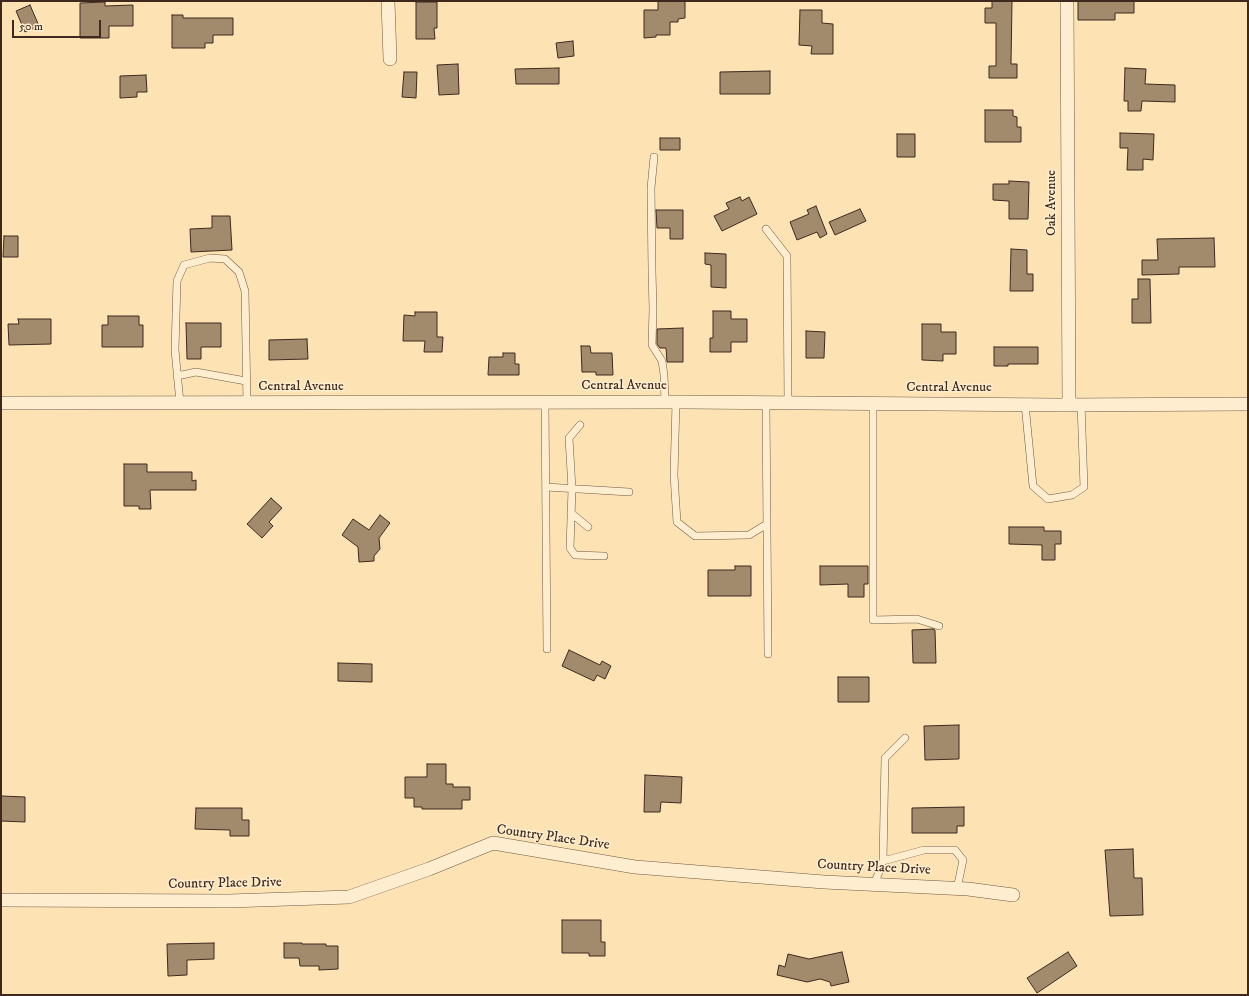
<!DOCTYPE html>
<html>
<head>
<meta charset="utf-8">
<style>
  body { margin:0 }
  #map { position:relative; width:1249px; height:996px; overflow:hidden; background:#fde3b3; font-family:"IM FELL DW Pica",serif }
  canvas { display:block }
  .frame { position:absolute; inset:0; border:2px solid #3f291f; pointer-events:none }
  .scale { position:absolute; left:12px; top:20px; width:89px; height:18px; box-sizing:border-box; border:2px solid #3f291f; border-top:0; padding-left:5px; font-size:12px; line-height:14px; white-space:nowrap; color:#3f291f; -webkit-text-stroke:3px #feedce; paint-order:stroke }
</style>
</head>
<body>
<div id="map">
<canvas width="1249" height="996"></canvas>
<div class="frame"></div>
<div class="scale">50 m</div>
</div>
<script>
const c = document.querySelector('canvas').getContext('2d');
c.lineJoin = 'round';
function paint(path, color) { c.fillStyle = color; c.fill(path, 'evenodd'); }
const toPath = rows => new Path2D(rows.map(r => 'M' + r).join(''));
function strokePath(path, color, width, dash) { c.strokeStyle = color; c.lineWidth = width; c.lineCap = dash ? 'butt' : 'round'; c.setLineDash(dash || []); c.stroke(path); }
function write(font, color, halo, rows, align = 'center') {
  c.font = font + ' "IM FELL DW Pica",serif'; c.lineWidth = 3; c.setLineDash([]); c.textBaseline = 'middle'; c.strokeStyle = halo; c.fillStyle = color; for (const [text, x, y, turn = 0] of rows) {
    c.save(); c.translate(x, y); c.rotate((+turn || 0) * Math.PI / 180); c.textAlign = isNaN(turn) ? turn : align; if (halo) c.strokeText(text, 0, 0); c.fillText(text, 0, 0); c.restore();
  }
}
const building = toPath([
  [658,1,685,1,685,18,678,19,678,22,670,22,670,35,656,35,656,37,644,38,644,10,658,10,658,1],
  [992,1,1012,1,1011,64,1017,64,1017,78,989,78,989,66,996,66,996,23,985,23,985,8,992,8,992,1],
  [1078,1,1134,1,1134,13,1115,13,1115,20,1078,20,1078,1],
  [105,2,105,6,133,5,133,26,109,26,109,38,80,38,80,3,105,2],
  [416,2,437,2,437,28,434,28,435,39,416,39,416,2],
  [30,5,39,26,25,32,16,11,30,5],
  [800,10,822,10,822,23,833,24,833,54,811,54,812,46,799,45,800,10],
  [172,15,183,15,183,18,233,18,233,35,213,35,213,43,205,43,205,48,172,48,172,15],
  [573,41,574,56,558,58,556,43,573,41],
  [458,64,459,94,439,95,437,65,458,64],
  [559,68,559,84,516,84,515,69,559,68],
  [1125,68,1146,69,1145,84,1175,85,1175,102,1142,101,1141,111,1128,111,1128,101,1124,101,1125,68],
  [770,71,770,94,720,94,720,72,770,71],
  [404,72,417,72,416,98,402,97,404,72],
  [146,75,147,92,137,92,137,97,120,98,120,76,146,75],
  [985,110,1013,110,1013,116,1017,117,1017,127,1021,127,1021,142,985,142,985,110],
  [1120,133,1154,134,1153,160,1143,159,1143,170,1127,170,1128,148,1120,148,1120,133],
  [897,134,915,134,915,157,897,157,897,134],
  [660,138,680,138,680,150,660,150,660,138],
  [1009,181,1029,182,1028,219,1009,219,1009,201,993,200,993,184,1009,184,1009,181],
  [740,197,742,201,749,197,757,214,722,231,714,216,729,209,726,203,740,197],
  [816,206,827,234,820,238,817,232,797,240,790,222,809,214,807,210,816,206],
  [860,209,866,221,835,235,829,222,860,209],
  [656,210,683,210,683,239,670,239,670,228,657,228,656,210],
  [212,216,230,216,232,250,191,252,190,229,212,228,212,216],
  [4,236,18,236,18,257,3,257,4,236],
  [1214,238,1215,267,1179,267,1179,274,1142,275,1142,260,1158,260,1157,239,1214,238],
  [1011,249,1027,250,1027,274,1033,274,1033,291,1010,291,1011,249],
  [705,253,726,254,726,288,711,287,711,265,705,264,705,253],
  [1138,279,1150,279,1151,323,1132,323,1132,299,1138,299,1138,279],
  [713,311,731,311,731,319,747,319,747,342,731,342,731,352,710,352,710,338,713,338,713,311],
  [415,312,437,312,437,337,443,337,442,352,424,352,425,341,403,341,404,315,415,316,415,312],
  [108,316,139,316,139,325,143,325,143,347,102,347,102,325,108,325,108,316],
  [18,319,51,319,51,344,9,345,8,324,19,324,18,319],
  [186,323,221,323,221,347,201,347,201,359,187,359,186,323],
  [922,324,941,324,941,332,956,332,956,354,943,354,943,361,922,360,922,324],
  [683,328,683,362,667,362,666,348,660,348,657,344,657,329,683,328],
  [806,331,825,332,824,358,806,358,806,331],
  [307,339,308,359,269,360,269,340,307,339],
  [581,346,590,346,591,353,612,353,613,375,596,375,596,372,582,372,581,346],
  [994,347,1038,347,1038,364,1008,364,1008,366,994,366,994,347],
  [503,353,515,353,515,364,519,364,519,375,488,375,489,357,503,357,503,353],
  [124,464,147,464,147,472,192,472,192,481,196,480,196,490,150,490,151,509,139,509,139,506,124,506,124,464],
  [271,498,282,508,269,522,273,526,262,538,247,524,271,498],
  [380,515,390,523,379,538,380,549,374,556,374,561,359,562,358,547,342,535,353,519,369,530,380,515],
  [1009,527,1044,527,1044,531,1061,531,1061,544,1055,544,1055,560,1042,560,1042,545,1009,544,1009,527],
  [735,566,751,566,751,596,708,596,708,570,735,570,735,566],
  [820,566,868,566,868,584,864,584,864,597,848,597,848,584,820,585,820,566],
  [933,629,935,630,936,663,913,663,912,630,933,629],
  [569,650,600,665,602,661,611,666,605,679,597,675,594,681,562,666,569,650],
  [338,663,372,664,372,682,338,681,338,663],
  [838,677,869,677,869,702,838,702,838,677],
  [959,725,959,759,925,760,924,726,959,725],
  [427,764,446,764,446,784,453,784,453,787,470,787,470,800,462,800,462,809,422,809,422,807,414,807,414,798,405,798,405,777,427,777,427,764],
  [645,775,682,777,681,803,661,802,660,812,644,812,645,775],
  [1,796,25,797,25,822,1,821,1,796],
  [964,807,964,826,957,826,957,833,912,833,912,808,964,807],
  [196,808,242,808,242,820,249,820,249,836,230,836,230,830,195,829,196,808],
  [1133,849,1134,878,1142,878,1143,915,1110,916,1105,850,1133,849],
  [562,920,601,920,601,942,605,942,605,956,589,956,589,953,562,953,562,920],
  [214,943,214,959,187,960,187,975,168,976,167,944,214,943],
  [284,943,302,943,302,944,326,944,326,946,338,946,338,969,319,970,319,966,300,966,299,958,284,958,284,943],
  [842,952,849,982,831,986,830,982,820,979,807,982,777,975,779,965,785,967,788,954,809,959,842,952],
  [1068,952,1077,966,1037,993,1027,978,1068,952]
]);
paint(building, '#a28a6c');
strokePath(building, '#3f291f', 1);
const lane = toPath([
  [654,157,651,188,652,271,653,309,652,345,662,361,664,375,665,402],
  [766,229,787,256,788,403],
  [177,376,196,372,246,381],
  [545,402,547,649],
  [676,402,674,475,677,522,695,536,749,535,767,524],
  [180,403,175,350,177,281,184,265,210,258,225,259,239,272,245,291,247,403],
  [766,403,768,654],
  [873,403,873,620,917,619,939,626],
  [1025,404,1033,486,1048,499,1072,495,1084,487,1081,404],
  [580,425,569,438,572,489,570,548,575,555,604,556],
  [546,487,629,492],
  [571,513,588,527],
  [883,861,885,758,905,738],
  [874,885,883,861,924,850,955,850,963,860,957,889]
]);
const street = toPath([
  [388,1,390,59],
  [1067,1,1069,404],
  [1,403,683,402,1060,405,1248,404],
  [1,900,229,901,349,897,429,869,493,843,635,867,824,882,968,889,1013,895]
]);
strokePath(lane, '#6e5844', 8);
strokePath(street, '#6e5844', 14);
strokePath(lane, '#feedce', 7);
strokePath(street, '#feedce', 13);
write('14px', '#3f291f', '#feedce', [
  ["Oak Avenue",1052,203,-90],
  ["Central Avenue",624,386],
  ["Central Avenue",301,387],
  ["Central Avenue",949,388],
  ["Country Place Drive",553,838,8],
  ["Country Place Drive",874,868,3],
  ["Country Place Drive",225,884,-1]
]);
</script>
</body>
</html>
